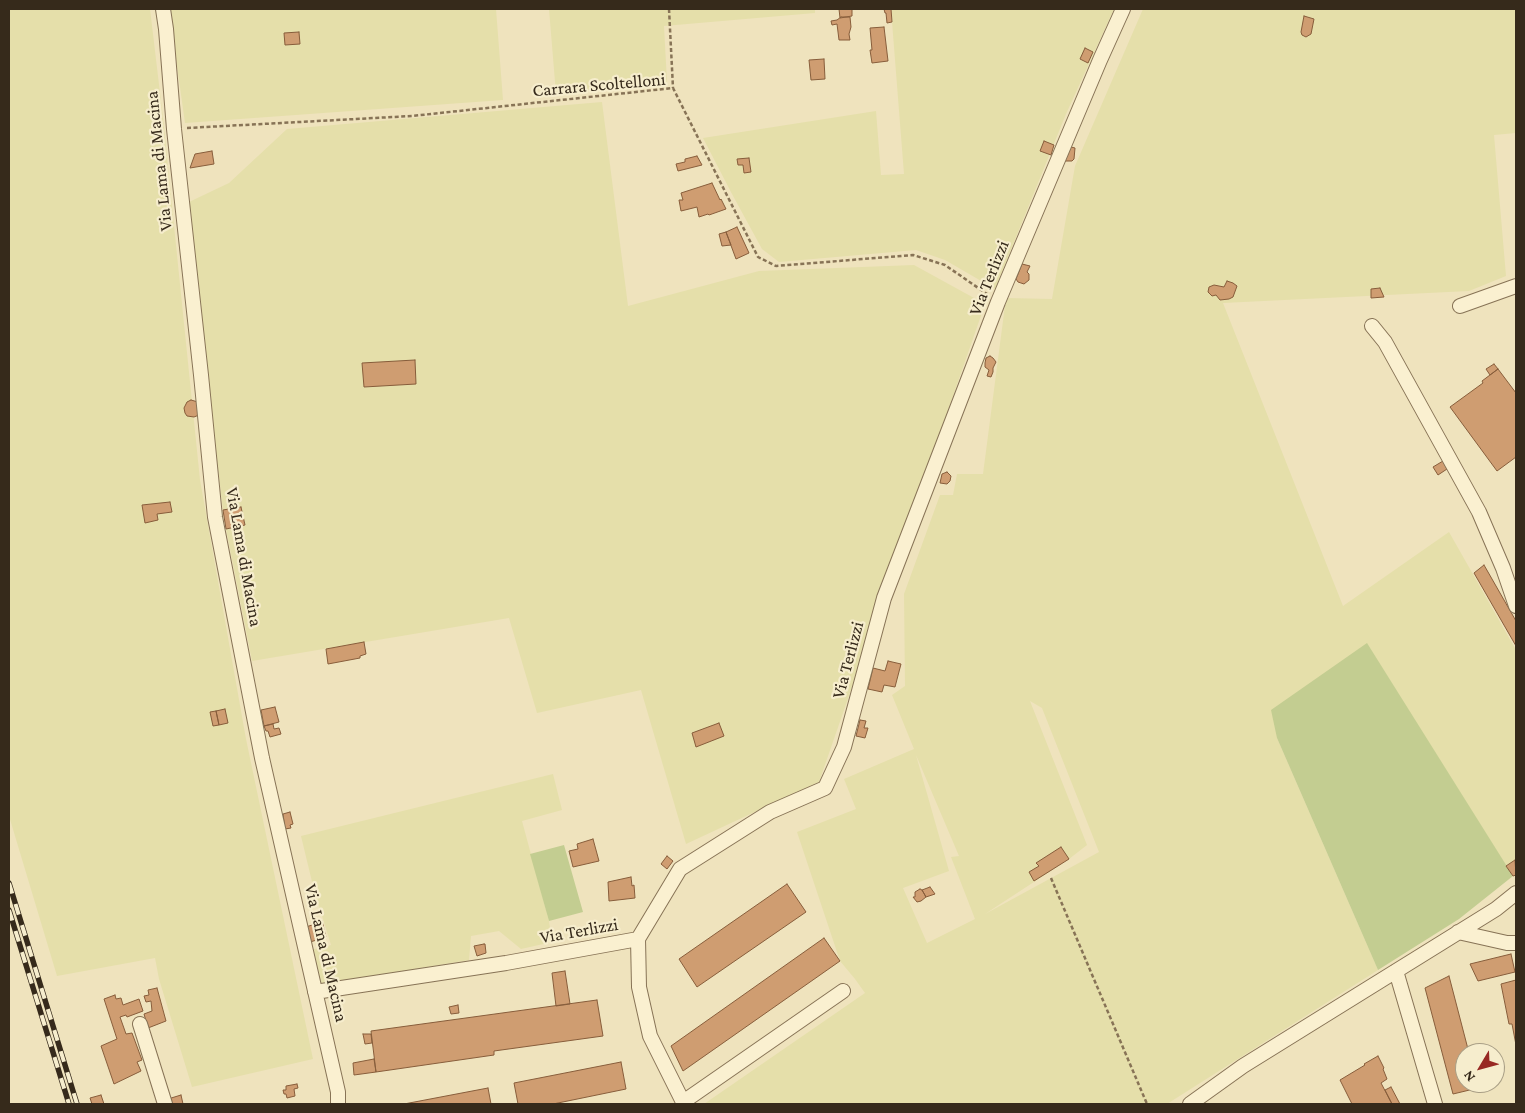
<!DOCTYPE html>
<html>
<head>
<meta charset="utf-8">
<style>
  body { margin:0 }
  #map { position:relative; width:1525px; height:1113px; overflow:hidden; background:#efe3bd; font-family:"Crimson Pro",serif }
  canvas { display:block }
  .frame { position:absolute; inset:0; border:10px solid #362a1b; pointer-events:none }
  .north { position:absolute; left:1455px; top:1043px; width:50px; height:50px; box-sizing:border-box; background:#f6edcd; border:1px solid #a99f86; border-radius:50%; rotate:233deg; font-size:14px; font-weight:700; line-height:20px; text-align:center; color:#362a1b }
  .north::after { content:''; display:block; margin:auto; width:18px; height:22px; background:#982923; clip-path:polygon(50% 0,100% 100%,50% 72%,0 100%) }
</style>
</head>
<body>
<div id="map">
<canvas width="1525" height="1113"></canvas>
<div class="frame"></div>
<div class="north">N</div>
</div>
<script>
const c = document.querySelector('canvas').getContext('2d');
c.lineJoin = 'round';
function paint(path, color) { c.fillStyle = color; c.fill(path, 'evenodd'); }
const toPath = rows => new Path2D(rows.map(r => 'M' + r).join(''));
function strokePath(path, color, width, dash) { c.strokeStyle = color; c.lineWidth = width; c.lineCap = dash ? 'butt' : 'round'; c.setLineDash(dash || []); c.stroke(path); }
function write(font, color, halo, rows, align = 'center') {
  c.font = font + ' "Crimson Pro",serif'; c.lineWidth = 4.5; c.setLineDash([]); c.textBaseline = 'middle'; c.strokeStyle = halo; c.fillStyle = color; for (const [text, x, y, turn = 0] of rows) {
    c.save(); c.translate(x, y); c.rotate((+turn || 0) * Math.PI / 180); c.textAlign = isNaN(turn) ? turn : align; if (halo) c.strokeText(text, 0, 0); c.fillText(text, 0, 0); c.restore();
  }
}
paint(toPath([
  [9,9,150,9,163,118,200,480,246,739,313,1059,192,1087,159,979,155,958,57,976,9,816],
  [169,9,496,9,503,100,185,123],
  [549,9,815,9,815,13,664,26,667,82,556,94],
  [891,9,1114,9,1066,114,995,289,945,260,916,250,779,262,762,249,732,194,703,138,876,111,881,175,904,174],
  [1143,9,1516,9,1516,133,1494,135,1506,276,1469,291,1223,303,1343,606,1449,532,1516,650,1516,862,1515,860,1506,866,1367,644,1277,738,1378,970,1167,1104,704,1104,865,993,855,979,840,961,797,832,856,809,844,779,914,749,892,695,905,686,904,594,940,495,953,495,957,474,983,474,1006,298,1052,299,1075,166],
  [1030,701,1042,708,1099,852,985,914,1069,859,1087,845],
  [916,755,959,856,951,857,975,919,927,943,903,888,949,871],
  [602,102,628,306,759,271,914,265,985,304,819,782,686,844,641,690,537,713,509,618,252,661,226,529,245,525,241,507,223,510,210,404,189,202,229,183,287,129],
  [553,774,562,810,522,821,549,921,552,942,521,949,499,931,471,936,469,960,320,985,311,950,331,945,314,890,301,836]
]), '#e5dfaa');
paint(toPath([
  [1367,643,1513,876,1459,919,1378,970,1277,738,1271,710],
  [564,845,583,912,549,921,530,854]
]), '#c3cd91');
const building = toPath([
  [839,9,852,9,852,16,840,18,839,9],
  [884,9,891,9,892,22,887,23,886,13,885,13,884,9],
  [1304,16,1314,19,1311,34,1306,37,1302,35,1301,32,1304,16],
  [841,17,850,17,851,27,849,34,850,40,839,40,837,24,832,25,831,21,837,20,841,17],
  [884,27,888,61,872,63,870,50,872,50,870,28,884,27],
  [299,32,300,44,285,45,284,33,299,32],
  [1085,48,1093,52,1088,63,1080,59,1085,48],
  [824,59,825,79,811,80,809,60,824,59],
  [1044,141,1054,145,1051,155,1040,151,1044,141],
  [1067,146,1075,148,1074,159,1072,161,1064,161,1067,146],
  [212,151,214,164,190,168,195,154,212,151],
  [697,156,702,165,678,171,676,164,685,162,685,159,697,156],
  [749,158,751,172,744,173,743,165,738,165,737,159,749,158],
  [712,183,720,200,721,199,726,209,709,215,708,214,699,217,697,207,681,211,679,200,683,200,681,193,712,183],
  [737,227,749,253,736,259,726,232,737,227],
  [726,232,731,245,722,246,719,234,726,232],
  [1022,264,1030,266,1027,272,1029,274,1029,280,1024,284,1018,282,1016,279,1022,264],
  [1227,281,1233,283,1237,286,1233,297,1229,299,1220,300,1216,295,1212,296,1208,292,1209,287,1214,285,1224,287,1227,281],
  [1380,288,1384,297,1371,298,1371,289,1380,288],
  [990,356,993,358,996,362,993,368,993,372,991,377,987,376,989,370,985,367,985,363,986,358,990,356],
  [415,360,416,384,364,387,362,363,415,360],
  [1494,364,1498,369,1490,375,1486,369,1494,364],
  [1498,369,1516,393,1516,457,1497,471,1450,407,1483,383,1482,381,1498,369],
  [191,400,198,402,199,415,194,417,187,416,185,413,184,408,187,402,191,400],
  [1443,461,1447,469,1438,475,1433,467,1443,461],
  [947,472,951,476,950,481,947,484,940,483,942,474,947,472],
  [170,502,172,512,157,514,158,520,145,523,142,505,170,502],
  [241,507,245,525,226,529,223,510,241,507],
  [1484,565,1516,621,1516,646,1474,573,1484,565],
  [364,642,366,654,360,656,360,658,328,664,326,649,364,642],
  [888,661,901,664,895,687,884,685,882,692,868,689,873,668,885,671,888,661],
  [275,707,279,722,264,726,261,710,275,707],
  [225,709,228,723,219,725,216,711,225,709],
  [216,711,219,725,213,726,210,712,216,711],
  [860,720,866,721,864,728,868,728,865,738,856,736,860,720],
  [719,723,724,736,696,747,692,733,719,723],
  [273,724,274,729,279,728,281,734,270,737,268,731,266,731,264,726,273,724],
  [290,812,293,824,290,825,291,828,285,829,283,814,290,812],
  [593,839,599,861,573,867,569,851,578,849,577,844,593,839],
  [1061,847,1069,859,1034,881,1029,872,1039,866,1036,863,1061,847],
  [667,856,673,861,667,869,661,864,667,856],
  [1515,860,1516,875,1513,876,1506,866,1515,860],
  [631,877,632,886,634,885,635,898,609,901,608,882,631,877],
  [787,884,806,912,697,987,679,959,787,884],
  [930,887,935,894,926,897,922,890,930,887],
  [920,889,922,890,926,897,921,901,917,902,913,897,915,897,915,892,920,889],
  [322,921,326,937,320,939,315,924,322,921],
  [315,924,320,939,310,942,306,927,315,924],
  [824,938,840,961,683,1071,671,1046,824,938],
  [484,944,485,944,486,953,477,956,474,946,484,944],
  [1511,954,1515,972,1478,981,1470,964,1511,954],
  [565,971,570,1004,556,1006,552,973,565,971],
  [1449,976,1469,1053,1465,1053,1465,1083,1477,1083,1478,1088,1453,1094,1425,988,1449,976],
  [1516,980,1516,1045,1512,1024,1509,1024,1501,984,1516,980],
  [157,988,166,1021,148,1028,144,1014,152,1011,151,1001,146,1002,144,996,149,995,148,990,157,988],
  [115,995,116,999,121,998,123,1005,139,999,143,1011,127,1017,126,1015,120,1017,126,1034,132,1033,142,1060,137,1062,141,1071,114,1084,101,1046,117,1039,104,999,115,995],
  [597,1000,603,1036,494,1051,494,1055,376,1072,371,1031,597,1000],
  [458,1005,459,1013,451,1014,449,1007,458,1005],
  [363,1034,371,1034,372,1043,365,1044,363,1034],
  [1378,1056,1384,1068,1383,1069,1387,1079,1381,1083,1392,1104,1352,1104,1340,1080,1365,1065,1364,1064,1378,1056],
  [374,1059,376,1072,354,1075,353,1063,374,1059],
  [621,1062,626,1089,553,1104,518,1104,514,1083,621,1062],
  [297,1084,298,1088,294,1089,295,1096,287,1098,286,1094,284,1094,283,1090,286,1090,286,1086,297,1084],
  [1391,1087,1400,1104,1392,1104,1385,1090,1391,1087],
  [488,1088,491,1104,404,1104,488,1088],
  [101,1095,104,1104,92,1104,90,1098,101,1095],
  [181,1095,183,1104,169,1104,168,1099,181,1095]
]);
paint(building, '#cf9d71');
strokePath(building, '#875d3b', 1);
const minor = toPath([
  [163,9,166,29,174,129,201,375,215,517,262,758,338,1092,338,1104],
  [1460,306,1516,286],
  [1372,326,1385,342,1479,512,1503,568,1516,606],
  [1458,932,1507,943,1516,943],
  [638,939,639,987,650,1036,684,1104],
  [1396,971,1435,1104],
  [315,992,506,963,638,939,680,869,770,812,825,788,844,747,884,598,998,302,1100,60,1123,9],
  [140,1024,165,1104],
  [683,1102,843,991],
  [1190,1104,1243,1066,1496,909,1516,893]
]);
strokePath(minor, '#877356', 16);
strokePath(toPath([
  [669,9,673,88],
  [187,128,412,116,673,88,758,257,776,266,913,255,945,265,987,294],
  [1051,878,1147,1104]
]), '#877356', 2.5, [4, 2.5]);
strokePath(minor, '#faf0d0', 14);
const rail = toPath([
  [9,883,77,1104],
  [9,910,69,1104]
]);
strokePath(rail, '#362a1b', 5.5);
strokePath(rail, '#f6edcd', 4, [11]);
write('18px', '#362a1b', '#f6edcd', [
  ["Carrara Scoltelloni",599,85,-5],
  ["Via Lama di Macina",159,161,-96],
  ["Via Terlizzi",989,278,-68],
  ["Via Lama di Macina",244,557,80],
  ["Via Terlizzi",848,660,-75],
  ["Via Terlizzi",579,931,-10],
  ["Via Lama di Macina",326,953,77]
]);
</script>
</body>
</html>
